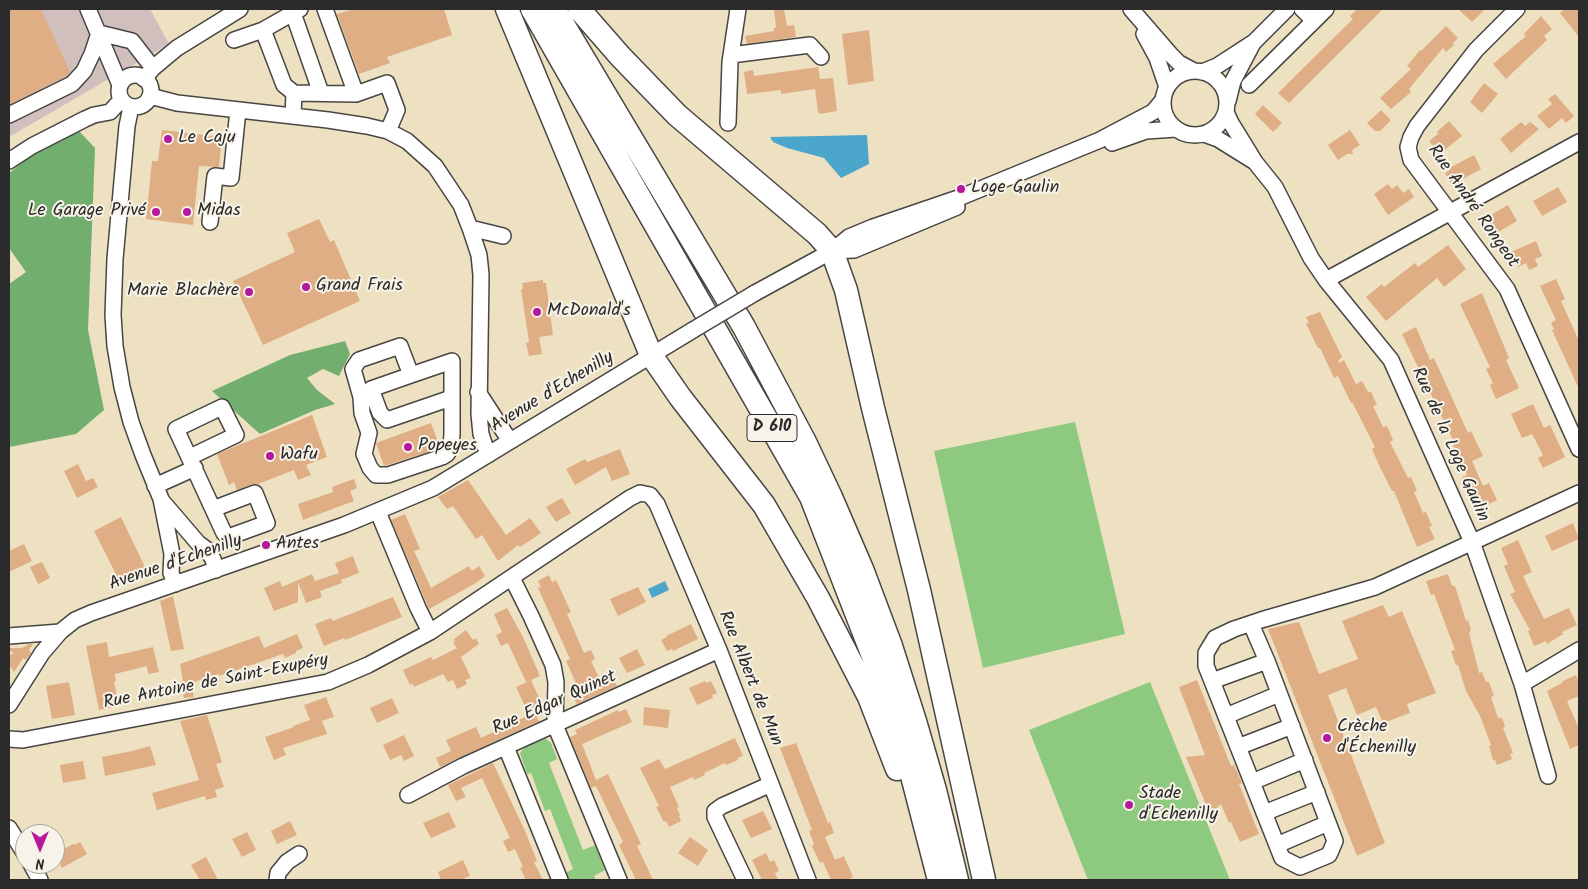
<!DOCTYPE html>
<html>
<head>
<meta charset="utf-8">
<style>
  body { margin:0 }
  #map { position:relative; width:1588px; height:889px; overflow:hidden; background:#ede1c2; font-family:Kalam,sans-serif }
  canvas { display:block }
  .frame { position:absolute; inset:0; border:10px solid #2b2b2b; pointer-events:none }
  .north { position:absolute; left:15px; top:824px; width:50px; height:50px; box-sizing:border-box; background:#f7f3e8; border:1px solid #a5a39c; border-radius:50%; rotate:180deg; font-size:14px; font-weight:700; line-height:20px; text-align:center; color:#2b2b2b }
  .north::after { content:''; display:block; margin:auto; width:18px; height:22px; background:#b5179e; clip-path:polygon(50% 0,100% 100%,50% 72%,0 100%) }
</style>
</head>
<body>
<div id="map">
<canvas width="1588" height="889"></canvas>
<div class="frame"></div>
<div class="north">N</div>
</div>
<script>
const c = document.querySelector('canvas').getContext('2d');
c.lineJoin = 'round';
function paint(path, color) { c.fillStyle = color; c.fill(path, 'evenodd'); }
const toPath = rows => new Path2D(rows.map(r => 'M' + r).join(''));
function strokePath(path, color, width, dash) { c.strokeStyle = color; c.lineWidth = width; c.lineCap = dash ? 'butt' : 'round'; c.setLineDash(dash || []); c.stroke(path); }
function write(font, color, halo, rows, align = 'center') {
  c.font = font + ' Kalam,sans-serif'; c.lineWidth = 4; c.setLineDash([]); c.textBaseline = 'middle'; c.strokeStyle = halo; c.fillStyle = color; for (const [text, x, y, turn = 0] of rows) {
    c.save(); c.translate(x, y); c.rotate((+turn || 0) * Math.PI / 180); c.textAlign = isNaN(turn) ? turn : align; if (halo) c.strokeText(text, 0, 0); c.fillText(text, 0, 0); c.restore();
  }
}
paint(toPath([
  [9,9,150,9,169,44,9,137]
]), '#d1bfbd');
paint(toPath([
  [1075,422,1125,634,983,668,934,451],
  [1150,682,1230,880,1088,880,1029,730],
  [546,739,551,743,557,759,549,763,583,850,595,845,605,870,594,876,596,880,566,880,563,874,573,869,550,809,545,811,531,773,527,774,520,753,524,748,540,740]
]), '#8dca7f');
paint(toPath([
  [79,131,95,148,88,330,104,410,76,434,9,447,9,284,26,272,9,248,9,173,32,155],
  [345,341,350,354,339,376,323,369,307,378,317,390,335,404,315,410,260,434,212,391,290,355]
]), '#72ae6e');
paint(toPath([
  [867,135,869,164,841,178,824,158,787,148,773,142,770,137],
  [665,581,669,590,652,598,648,589]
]), '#4ca5ca');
paint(toPath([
  [9,9,41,9,70,72,66,76,9,105],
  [354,9,444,9,452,35,387,57,390,63,359,74,337,14],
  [774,9,784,9,787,26,794,25,796,37,747,44,745,36,774,31,774,28,776,27],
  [1357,9,1383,9,1289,103,1278,93,1353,19,1350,16],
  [1458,9,1485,9,1472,22],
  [1565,9,1579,9,1579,37,1560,13],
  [1541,16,1552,29,1544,36,1547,40,1506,79,1493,64,1526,36,1524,34],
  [1446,26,1458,38,1453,43,1454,45,1446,52,1443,48,1409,89,1411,92,1391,109,1380,98,1411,69,1407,66,1420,50,1421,51],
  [869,30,874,81,848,85,842,34],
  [818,67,820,79,833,78,837,111,820,114,818,112,815,89,781,94,781,90,747,94,744,72,753,70,754,76],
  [1484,83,1498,94,1482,113,1470,102],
  [1555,94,1574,116,1566,123,1562,118,1549,129,1537,116,1552,104,1548,99],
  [1263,105,1282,123,1273,132,1255,114],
  [1381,110,1391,120,1380,131,1375,131,1367,123],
  [1449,121,1462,136,1440,154,1429,141,1438,134,1437,132],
  [1521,122,1525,126,1530,122,1539,129,1511,153,1500,139],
  [162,130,222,137,219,167,199,166,193,225,146,219,152,161,158,161],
  [1350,130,1360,145,1352,150,1353,154,1347,154,1338,160,1328,145],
  [1474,155,1481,169,1463,179,1462,177,1451,183,1445,173,1450,170,1449,168],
  [1388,184,1392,189,1397,185,1403,193,1409,189,1414,197,1388,215,1374,194],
  [1558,187,1567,202,1542,216,1533,201],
  [1508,205,1517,221,1493,235,1484,219],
  [319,219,330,242,334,240,360,301,263,345,233,281,295,252,287,233],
  [1536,241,1542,256,1535,259,1538,266,1529,270,1526,263,1518,267,1511,252],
  [1448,245,1466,269,1444,287,1437,278,1386,321,1366,297,1382,284,1384,287,1415,263,1418,267],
  [1556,279,1565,299,1561,301,1579,341,1579,389,1552,330,1554,329,1551,323,1556,320,1540,286],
  [543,280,543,283,546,283,553,335,539,337,542,354,529,356,526,343,529,342,521,289,523,289,522,283],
  [1482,293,1509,358,1506,360,1519,388,1496,399,1490,385,1493,383,1486,369,1490,367,1460,304],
  [1320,312,1342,357,1338,361,1339,363,1344,360,1356,384,1362,381,1368,392,1371,392,1377,405,1373,406,1383,427,1387,426,1393,440,1390,442,1408,478,1411,477,1417,491,1414,492,1423,513,1426,512,1432,526,1429,527,1435,539,1417,547,1394,491,1392,491,1379,465,1372,449,1375,447,1352,402,1351,403,1338,376,1334,378,1320,348,1318,348,1306,324,1309,323,1306,317],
  [1416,327,1430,360,1434,358,1468,433,1471,431,1483,456,1472,461,1483,486,1489,483,1497,500,1487,505,1488,508,1478,513,1462,477,1467,475,1451,441,1453,440,1402,334],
  [1533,404,1544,428,1550,425,1565,457,1543,468,1538,458,1543,455,1532,434,1522,438,1511,414],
  [312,415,327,457,306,465,311,475,298,480,294,470,258,484,252,484,237,490,234,482,229,485,217,454],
  [431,423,440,448,384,466,376,443],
  [620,449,630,474,612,481,606,467,575,485,566,469,585,459,587,462],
  [78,464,86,481,93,478,98,487,77,498,64,471],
  [354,479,357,488,350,491,354,501,303,520,298,504,333,492,332,487],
  [468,480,506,535,530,518,541,533,520,547,518,545,498,561,482,535,476,539,453,506,447,509,438,497],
  [562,498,571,513,556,522,546,507],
  [405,514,420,549,414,551,431,588,469,566,472,571,479,566,485,576,476,583,429,609,391,520],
  [121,517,145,567,119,580,94,531],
  [1573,523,1579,539,1552,551,1545,536],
  [1518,540,1532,572,1523,576,1544,619,1569,608,1577,625,1562,632,1563,634,1547,644,1546,641,1534,646,1528,631,1530,630,1510,594,1515,592,1504,566,1508,564,1501,548],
  [24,544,32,561,9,572,9,551],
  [353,556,359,573,341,580,342,583,320,591,322,597,306,603,298,582,298,602,274,611,264,588,280,581,282,587,312,574,315,581,339,573,335,563],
  [42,562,50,578,38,584,30,567],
  [1448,574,1452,586,1455,586,1466,621,1468,620,1471,630,1469,633,1479,673,1482,672,1486,682,1489,682,1494,696,1491,697,1498,718,1502,718,1505,726,1503,728,1513,753,1510,754,1512,759,1497,765,1495,760,1493,760,1489,746,1491,745,1480,716,1466,691,1458,665,1456,665,1451,651,1455,650,1434,594,1431,595,1426,581],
  [549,575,552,582,556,580,571,612,567,614,584,653,591,650,595,659,591,661,601,682,612,677,617,686,577,704,572,695,580,692,566,661,570,659,538,588,541,587,538,581],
  [638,587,646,602,618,616,610,599],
  [173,596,184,649,171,651,160,601],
  [393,597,402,617,345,640,344,638,324,646,315,624,331,618,333,621],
  [1383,605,1389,617,1402,611,1436,693,1407,704,1410,713,1383,723,1376,707,1357,715,1346,688,1328,695,1385,843,1357,856,1268,629,1299,622,1319,674,1358,659,1342,621],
  [507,608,523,637,540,676,526,682,508,643,501,646,496,635,502,632,494,614],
  [691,624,698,639,673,651,672,649,667,651,661,640,667,637,666,636],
  [466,630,473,640,476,638,479,644,461,657,471,678,465,680,467,684,457,689,453,680,448,682,443,674,414,687,412,683,410,685,403,670,431,657,433,660,457,648,453,643,455,642,454,639],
  [297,634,303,648,296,651,296,653,285,658,283,654,219,676,219,674,191,683,194,697,184,698,180,681,183,681,180,664,259,636,264,648],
  [107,642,109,657,153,647,159,672,148,674,147,666,115,674,116,681,114,682,119,706,99,710,86,646],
  [29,644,33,644,29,650,31,653,26,660,23,658,14,672,9,665,9,656,14,653,9,650,9,648,22,648],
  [637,649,645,665,627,673,619,658],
  [1576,675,1579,683,1579,696,1567,701,1579,729,1579,745,1570,749,1547,691,1562,683,1561,682],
  [531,680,544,709,535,713,539,721,440,767,436,758,451,751,446,740,476,727,481,738,529,715,516,687],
  [1197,680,1231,766,1234,765,1242,783,1239,784,1259,834,1240,842,1231,822,1229,823,1221,804,1210,814,1186,757,1205,755,1179,687],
  [705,681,706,683,711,681,717,693,712,695,713,698,697,705,689,688],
  [69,682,75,715,52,719,46,686],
  [326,697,334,717,322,721,327,734,283,748,286,755,274,760,265,737,294,727,293,726,310,720,304,705],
  [392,698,399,713,377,723,370,708],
  [644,707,670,710,668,728,643,725],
  [626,709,632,722,582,744,596,780,608,774,641,844,637,846,653,880,636,880,619,845,623,842,596,786,591,788,570,737,577,734,575,730,618,710,619,712],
  [207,715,222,762,216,764,224,787,215,790,217,797,206,800,205,796,157,810,152,793,199,780,180,721],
  [404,735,414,756,404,761,401,755,390,760,383,745],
  [735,738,743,756,737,758,738,760,726,765,725,763,704,773,705,775,694,780,693,777,670,787,679,807,677,808,680,815,679,816,681,821,669,827,666,821,664,822,656,807,659,806,640,768,659,759,665,769],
  [796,743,828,823,830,822,834,833,825,837,835,860,844,856,853,877,847,880,831,880,823,862,820,863,812,846,814,844,809,831,812,830,780,748],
  [150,746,156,765,105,776,102,757,132,751],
  [83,761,86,779,63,783,60,765],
  [493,763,525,831,537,861,534,862,543,880,526,880,520,868,523,867,515,849,508,852,503,841,510,838,482,778,461,788,466,797,456,801,448,785],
  [763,811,772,829,751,838,742,820],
  [449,812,456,827,431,838,423,823],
  [290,821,297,835,277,844,271,831],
  [247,832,256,850,242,857,232,839],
  [690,837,708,850,698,866,678,853],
  [80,842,87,854,62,868,55,854,73,844,74,845],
  [766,853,770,862,774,860,779,871,775,873,778,880,762,880,752,860],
  [206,857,218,880,200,880,191,865],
  [463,860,470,876,460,880,441,880,438,872]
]), '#dfae85');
const minor = toPath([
  [88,9,120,85],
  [325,9,356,94],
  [1131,9,1170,54,1179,63,1194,71],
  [1302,9,1314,21],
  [1517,9,1476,50,1417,126,1411,137,1408,147,1411,160,1507,289,1579,449],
  [293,13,321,93],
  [263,30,284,85,294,93],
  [99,33,132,41,153,68],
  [1144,34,1157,58,1167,87],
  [234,40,263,30,300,9],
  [731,55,810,45,821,57],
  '1163 103a32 32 0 1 1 64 0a32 32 0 1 1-64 0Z',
  [1202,72,1217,66,1254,42,1287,9],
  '119 91a16 16 0 1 1 32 0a16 16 0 1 1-32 0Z',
  [144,79,153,68,177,48,240,9],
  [1249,85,1326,9],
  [150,96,177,103,328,120,367,126,388,131,407,141,435,166,461,205,470,228,479,255,481,275,479,414,481,434,488,455],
  [1228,101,1233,81,1253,43],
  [131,107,127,126,115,259,113,315,115,346,122,387,131,422,143,455,161,499,172,554,171,573,175,584],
  [9,115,72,84,84,71,92,54,99,33],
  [293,116,294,93,356,94,387,83,397,110,388,131],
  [728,123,730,62,738,9],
  [1204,134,1218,139,1255,162,1231,123,1226,112],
  [1112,143,1146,131,1176,129],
  [9,161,32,146,85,119,94,115,110,112,121,100],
  [1255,162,1275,187,1311,258,1326,280,1391,360,1472,542,1522,684,1548,776],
  [210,222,215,176,231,178,238,110],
  [470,228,503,236],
  [832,251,854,250,957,207],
  [1326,280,1579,142],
  [755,293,832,251,849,237,873,227,961,197,1100,140,1153,112,1163,100],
  [411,375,400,346,359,360,353,369,361,397,362,413,369,433,364,454,370,468,376,475,388,475,442,457,447,454,451,447,452,434,452,361,411,375,371,389,380,413,387,420,451,398],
  [478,392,510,441],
  [190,457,236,435,222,407,176,429,224,533,227,536,231,536,267,523,255,493,213,509],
  [155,486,195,468],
  [162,501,198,543,206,549,213,559,216,570],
  [378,512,418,608,430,632],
  [512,578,531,616,553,665,556,682,555,725,619,880],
  [1251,624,1267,661,1335,841,1329,855,1300,867,1282,858,1206,666,1206,653,1215,638,1234,629,1261,620,1375,587,1579,493],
  [9,636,60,632],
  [1212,681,1267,661],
  [1522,684,1579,650],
  [9,705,42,653,60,632,75,620,91,613,344,525,433,488,693,330],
  [1226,716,1279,694],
  [9,739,23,740,328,682,368,665,430,632,630,498,640,493,650,495,657,504,719,650,808,880],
  [506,747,560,880],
  [1238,747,1292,726],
  [1252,782,1305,760],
  [408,795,463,766,719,650],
  [1264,813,1317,792],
  [9,828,25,854],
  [1277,845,1328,823],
  [31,864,40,880],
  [277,880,278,873,287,862,299,854],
  [745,880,715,817,715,811,722,806,771,784]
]);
const highway = toPath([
  [507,9,651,355,680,397,764,505,818,598,869,697,897,769],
  [532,9,811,497,897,718,939,880],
  [554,9,744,327,805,442,831,497,862,569,891,646,915,721,935,790,957,880],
  [579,9,620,56,677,115,817,234,832,251,846,290,873,408,919,590,984,880]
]);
strokePath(minor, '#484642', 18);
strokePath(highway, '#484642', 25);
strokePath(minor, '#fff', 15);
strokePath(highway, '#fff', 22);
const minorBridge = toPath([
  [693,330,755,293]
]);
strokePath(minorBridge, '#484642', 18, []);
strokePath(minorBridge, '#fff', 15);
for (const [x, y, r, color] of [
  [168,139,5,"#b5179e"],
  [961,189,5,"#b5179e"],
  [156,212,5,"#b5179e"],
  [187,212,5,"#b5179e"],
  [306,287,5,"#b5179e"],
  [249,292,5,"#b5179e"],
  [537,312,5,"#b5179e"],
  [408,447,5,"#b5179e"],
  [270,456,5,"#b5179e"],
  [266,545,5,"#b5179e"],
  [1327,738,5,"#b5179e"],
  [1129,805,5,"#b5179e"]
]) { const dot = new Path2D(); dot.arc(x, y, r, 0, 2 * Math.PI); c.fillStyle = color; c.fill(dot); strokePath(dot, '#f7f3e8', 2); }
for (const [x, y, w] of [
  [772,428,50]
]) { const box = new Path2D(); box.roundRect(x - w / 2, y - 13.5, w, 27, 4); c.fillStyle = '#f7f3e8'; c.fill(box); strokePath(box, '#2b2b2b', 1); }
write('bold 16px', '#2b2b2b', null, [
  ["D 610",772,428]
]);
write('18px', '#2b2b2b', '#f7f3e8', [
  ["Le Caju",178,139],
  ["Loge Gaulin",971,189],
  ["Le Garage Privé",146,212,"right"],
  ["Midas",197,212],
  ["Grand Frais",316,287],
  ["Marie Blachère",239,292,"right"],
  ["McDonald's",547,312],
  ["Popeyes",418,447],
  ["Wafu",280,456],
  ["Antes",276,545],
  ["Crèche",1337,728],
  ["d'Échenilly",1337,749],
  ["Stade",1139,795],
  ["d'Echenilly",1139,816]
], 'left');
write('18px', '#2b2b2b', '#f7f3e8', [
  ["Rue André Rongeot",1472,207,55],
  ["Avenue d'Echenilly",553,393,-31],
  ["Rue de la Loge Gaulin",1449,445,66],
  ["Avenue d'Echenilly",176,564,-19],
  ["Rue Albert de Mun",749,679,68],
  ["Rue Antoine de Saint-Exupéry",216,683,-11],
  ["Rue Edgar Quinet",555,704,-24]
]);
</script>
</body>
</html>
